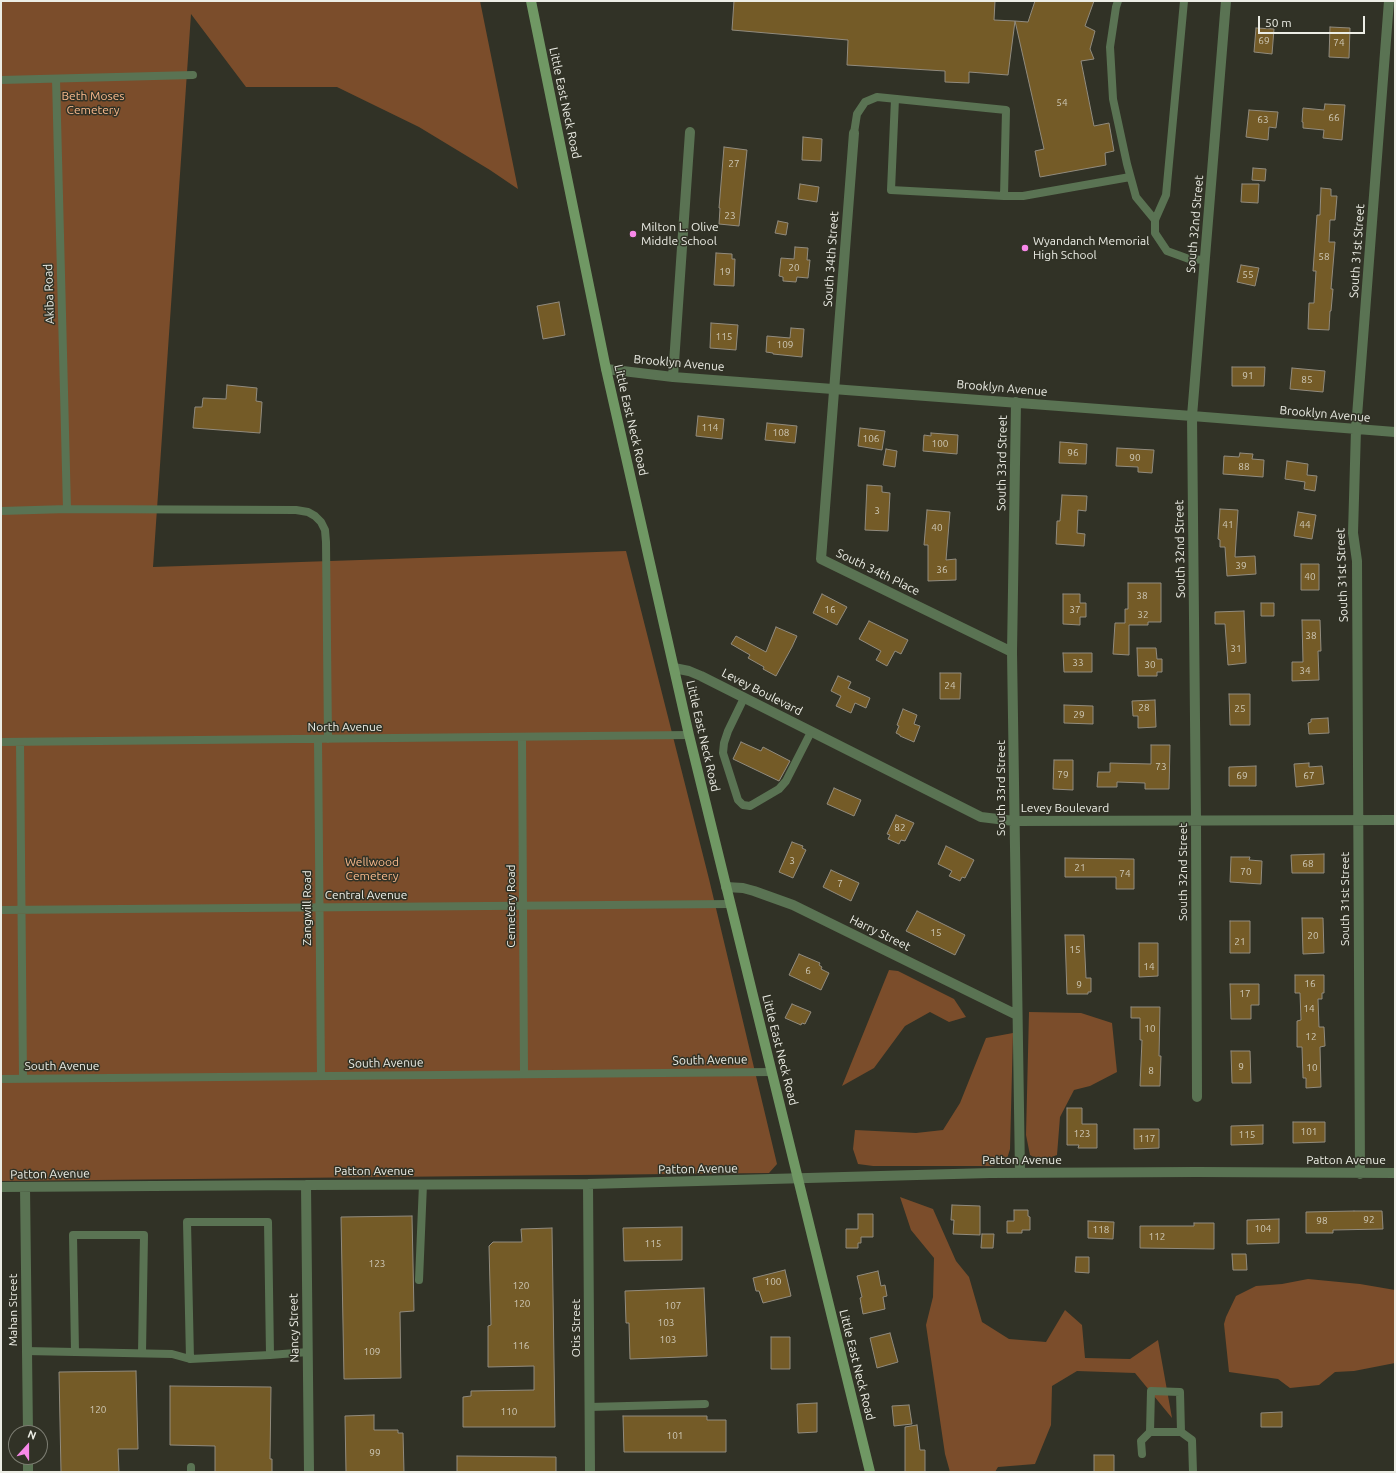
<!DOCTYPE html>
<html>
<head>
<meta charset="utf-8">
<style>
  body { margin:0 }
  #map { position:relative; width:1396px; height:1473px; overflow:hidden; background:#313226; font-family:Ubuntu,sans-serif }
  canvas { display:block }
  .frame { position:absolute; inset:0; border:2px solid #ecede5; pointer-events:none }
  .north { position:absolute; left:8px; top:1425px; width:40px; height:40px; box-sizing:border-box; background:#313226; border:1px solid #7c7d72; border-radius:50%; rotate:21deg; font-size:11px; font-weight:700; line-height:16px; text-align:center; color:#ecede5 }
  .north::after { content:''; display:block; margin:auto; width:14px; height:18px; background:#f888e9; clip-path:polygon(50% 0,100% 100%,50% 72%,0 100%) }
  .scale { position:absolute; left:1258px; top:16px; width:107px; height:18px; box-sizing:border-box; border:2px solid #ecede5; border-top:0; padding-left:5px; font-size:12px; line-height:14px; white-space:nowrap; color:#ecede5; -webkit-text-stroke:3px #313226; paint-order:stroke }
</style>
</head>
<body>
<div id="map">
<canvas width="1396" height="1473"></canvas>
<div class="frame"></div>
<div class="north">N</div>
<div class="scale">50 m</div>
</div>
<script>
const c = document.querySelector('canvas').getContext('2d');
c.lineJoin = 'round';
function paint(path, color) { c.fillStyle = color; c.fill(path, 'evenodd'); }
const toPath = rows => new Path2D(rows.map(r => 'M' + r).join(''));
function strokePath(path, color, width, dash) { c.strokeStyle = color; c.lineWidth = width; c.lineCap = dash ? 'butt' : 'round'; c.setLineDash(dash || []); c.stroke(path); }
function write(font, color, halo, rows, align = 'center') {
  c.font = font + ' Ubuntu,sans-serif'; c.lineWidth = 3; c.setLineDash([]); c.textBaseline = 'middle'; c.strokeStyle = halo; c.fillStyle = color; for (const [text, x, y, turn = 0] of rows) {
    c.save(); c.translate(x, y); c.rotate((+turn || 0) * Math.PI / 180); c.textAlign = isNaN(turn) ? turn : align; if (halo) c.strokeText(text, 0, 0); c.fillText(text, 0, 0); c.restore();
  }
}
paint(toPath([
  [1,1,480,1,518,189,490,170,419,127,337,87,246,87,191,14,153,567,626,551,709,879,777,1164,769,1173,1,1181],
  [889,970,898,971,954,999,966,1017,949,1022,930,1012,905,1026,874,1068,842,1086],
  [1029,1012,1081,1013,1112,1023,1117,1072,1090,1086,1074,1090,1060,1117,1057,1155,1041,1161,1030,1155,1026,1135],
  [1013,1033,1010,1149,1007,1159,993,1166,873,1166,858,1164,853,1149,855,1130,916,1133,943,1130,960,1103,986,1038],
  [900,1197,933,1209,956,1261,969,1277,982,1322,1009,1339,1046,1342,1065,1310,1082,1325,1085,1358,1130,1359,1158,1340,1172,1418,1135,1373,1077,1371,1052,1386,1051,1425,1035,1464,998,1467,995,1472,950,1472,945,1454,926,1325,933,1297,934,1258,911,1230],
  [1308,1279,1360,1284,1395,1290,1395,1363,1354,1371,1335,1372,1319,1385,1290,1388,1278,1379,1229,1372,1224,1324,1226,1317,1236,1296,1256,1286,1282,1284]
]), '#7b4d2b');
const building = toPath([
  [734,1,995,1,994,20,1015,21,1008,75,969,72,969,83,945,82,945,71,847,65,848,40,732,30,734,1],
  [1035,1,1094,1,1085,26,1095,31,1090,49,1094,59,1081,61,1094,126,1109,123,1114,151,1105,153,1106,165,1040,177,1035,151,1044,149,1015,21,1028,22,1035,1],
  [1330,27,1350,28,1349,58,1329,57,1330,27],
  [1256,28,1274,29,1272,54,1254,52,1256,28],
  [1325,104,1345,105,1342,140,1323,138,1324,130,1303,128,1303,122,1302,122,1303,108,1324,110,1325,104],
  [1249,110,1278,112,1276,128,1269,127,1268,140,1246,137,1249,110],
  [803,137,822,139,821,161,802,160,803,137],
  [724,147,747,150,739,226,719,224,720,208,719,208,724,147],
  [1253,168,1266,169,1265,181,1252,180,1253,168],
  [800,184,819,187,817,202,798,199,800,184],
  [1242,184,1259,184,1258,203,1241,202,1242,184],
  [1321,188,1331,189,1331,196,1337,196,1335,220,1330,220,1329,242,1335,242,1331,289,1333,289,1331,311,1330,311,1329,330,1308,329,1309,303,1314,303,1316,271,1313,271,1317,215,1320,215,1321,188],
  [778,221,788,223,786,235,775,233,778,221],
  [795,247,808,248,807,260,810,260,808,278,797,277,796,282,783,281,783,277,779,276,781,258,794,259,795,247],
  [716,253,732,254,732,259,735,259,734,286,714,285,716,253],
  [1241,265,1259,268,1255,286,1237,282,1241,265],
  [559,302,565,335,543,339,537,306,559,302],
  [711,323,738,325,736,350,710,348,711,323],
  [791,328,804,329,802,357,773,354,773,353,766,352,767,336,790,338,791,328],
  [1232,367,1265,367,1264,386,1232,386,1232,367],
  [1292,368,1325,371,1323,392,1290,389,1292,368],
  [227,385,257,388,256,401,262,402,260,433,193,428,195,407,202,407,203,398,226,399,227,385],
  [698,416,724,419,722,439,696,436,698,416],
  [767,423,797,426,795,443,765,440,767,423],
  [860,428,885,431,882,450,858,446,860,428],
  [931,433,958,435,957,454,923,451,924,435,931,436,931,433],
  [1060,442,1087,444,1086,464,1059,463,1060,442],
  [1117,448,1154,450,1152,473,1138,472,1138,467,1116,466,1117,448],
  [886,449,897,451,895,467,883,465,886,449],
  [1240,453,1253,454,1252,459,1264,460,1263,477,1223,474,1224,456,1239,457,1240,453],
  [1287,461,1308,464,1307,475,1317,476,1315,491,1304,489,1305,482,1285,479,1287,461],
  [867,485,882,486,882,492,890,493,888,531,865,530,867,485],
  [1062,495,1087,496,1086,511,1078,510,1077,533,1085,534,1084,546,1056,544,1057,521,1060,521,1062,495],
  [1220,509,1238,510,1235,557,1255,556,1256,574,1227,576,1225,547,1220,547,1220,540,1218,539,1220,509],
  [927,510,950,512,946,560,956,559,956,580,928,581,928,545,924,545,927,510],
  [1298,512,1316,515,1312,539,1294,536,1298,512],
  [1301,564,1319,564,1319,590,1301,590,1301,564],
  [1128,583,1161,583,1161,622,1148,622,1148,625,1129,625,1129,655,1113,654,1115,623,1125,623,1125,609,1128,609,1128,583],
  [822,594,847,607,837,625,813,613,822,594],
  [1063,594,1080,594,1080,603,1086,603,1086,617,1080,617,1080,625,1063,624,1063,594],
  [1261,603,1274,603,1274,616,1261,616,1261,603],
  [1244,611,1246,663,1228,665,1225,624,1215,624,1215,612,1244,611],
  [1302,620,1320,620,1321,651,1318,651,1319,680,1292,681,1292,662,1303,662,1302,620],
  [869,621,908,640,901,654,895,651,887,666,876,660,881,651,859,639,869,621],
  [776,627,797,636,792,647,776,676,763,669,764,667,748,658,750,655,731,644,736,636,766,652,776,627],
  [1137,648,1156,648,1157,659,1162,659,1162,672,1157,672,1157,676,1138,676,1137,648],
  [1063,653,1092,653,1092,672,1064,672,1063,653],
  [940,673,961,673,960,699,940,699,940,673],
  [838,676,851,682,848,688,870,698,866,708,855,703,851,713,836,706,841,696,831,691,838,676],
  [1229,694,1250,694,1250,725,1230,725,1229,694],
  [1155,700,1156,727,1138,728,1138,716,1133,716,1132,701,1155,700],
  [1064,705,1093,706,1093,724,1064,723,1064,705],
  [903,709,917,715,914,724,920,726,914,742,900,736,900,735,896,733,899,726,897,725,903,709],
  [1328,718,1329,733,1309,734,1308,723,1311,722,1311,719,1328,718],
  [741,742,761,751,763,747,790,761,779,781,733,759,741,742],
  [1151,745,1170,745,1169,789,1145,789,1145,783,1117,782,1117,787,1097,787,1098,772,1110,772,1110,763,1151,764,1151,745],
  [1054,760,1073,760,1073,790,1053,789,1054,760],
  [1309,763,1309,767,1322,766,1324,784,1296,787,1294,764,1309,763],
  [1256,766,1256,786,1229,786,1229,767,1256,766],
  [834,788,861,800,854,816,827,804,834,788],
  [896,815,914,823,905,841,901,840,899,844,888,839,890,835,887,834,896,815],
  [792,842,803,846,802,848,806,850,793,878,779,872,792,842],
  [946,846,974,860,965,878,962,877,960,881,949,876,952,871,938,864,946,846],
  [1324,854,1324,873,1292,873,1291,855,1324,854],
  [1231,857,1250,857,1249,860,1262,861,1261,884,1230,882,1231,857],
  [1065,858,1134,859,1134,889,1116,889,1116,877,1065,877,1065,858],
  [831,870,859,883,851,901,823,887,831,870],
  [917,911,965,935,955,955,906,931,917,911],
  [1302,918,1323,918,1324,953,1303,954,1302,918],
  [1230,921,1250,921,1250,953,1230,953,1230,921],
  [1065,935,1084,935,1086,978,1091,978,1091,992,1088,992,1088,994,1067,994,1065,935],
  [1139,943,1158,943,1158,976,1139,977,1139,943],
  [799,954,820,963,819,965,822,967,821,969,829,973,821,990,789,975,799,954],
  [1295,975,1324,975,1324,993,1322,993,1322,999,1318,999,1319,1027,1324,1027,1325,1046,1320,1047,1321,1087,1306,1088,1306,1078,1303,1078,1302,1047,1297,1047,1297,1021,1301,1020,1300,993,1295,993,1295,975],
  [1230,984,1259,984,1259,1005,1251,1005,1251,1019,1231,1019,1230,984],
  [792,1004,811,1012,805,1024,802,1023,801,1025,785,1018,792,1004],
  [1131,1007,1160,1007,1159,1056,1161,1056,1160,1086,1140,1086,1142,1040,1140,1040,1140,1018,1131,1018,1131,1007],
  [1231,1051,1250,1051,1251,1083,1232,1083,1231,1051],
  [1067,1108,1082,1108,1082,1124,1097,1124,1097,1148,1078,1148,1079,1145,1067,1145,1067,1108],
  [1293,1122,1325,1122,1325,1142,1293,1143,1293,1122],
  [1263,1125,1263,1144,1231,1145,1231,1126,1263,1125],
  [1134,1129,1159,1129,1159,1148,1134,1149,1134,1129],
  [952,1205,980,1206,980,1235,953,1234,954,1220,951,1220,952,1205],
  [1014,1210,1028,1210,1028,1216,1030,1217,1030,1230,1022,1230,1022,1233,1007,1233,1007,1221,1014,1221,1014,1210],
  [1354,1211,1382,1211,1383,1229,1333,1230,1333,1233,1306,1233,1306,1212,1354,1211],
  [858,1214,873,1214,873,1237,861,1237,861,1243,858,1243,858,1248,846,1248,846,1229,858,1229,858,1214],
  [412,1216,414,1311,400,1312,401,1378,344,1379,341,1217,412,1216],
  [1279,1219,1279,1243,1247,1244,1247,1220,1279,1219],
  [1088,1221,1114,1222,1113,1239,1088,1238,1088,1221],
  [1194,1223,1214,1223,1214,1249,1140,1248,1140,1226,1194,1226,1194,1223],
  [682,1227,682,1260,624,1261,623,1228,682,1227],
  [552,1228,555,1427,463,1427,463,1397,471,1396,471,1391,534,1390,534,1366,488,1367,488,1326,491,1325,489,1246,493,1242,522,1242,521,1229,552,1228],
  [982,1234,994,1234,993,1248,981,1248,982,1234],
  [1232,1254,1246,1254,1247,1270,1233,1270,1232,1254],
  [1076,1257,1089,1257,1089,1273,1075,1272,1076,1257],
  [785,1270,791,1296,763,1303,759,1291,756,1291,753,1278,785,1270],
  [878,1271,881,1286,885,1285,887,1296,883,1297,885,1309,863,1314,860,1298,862,1297,857,1276,878,1271],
  [704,1288,707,1356,630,1359,629,1323,626,1323,625,1291,704,1288],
  [890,1333,898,1362,877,1368,870,1338,890,1333],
  [771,1337,790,1337,790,1369,771,1369,771,1337],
  [136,1371,138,1449,118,1449,119,1472,61,1472,59,1372,136,1371],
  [170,1386,271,1387,270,1459,272,1459,272,1472,215,1472,215,1446,170,1445,170,1386],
  [817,1403,817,1432,798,1433,797,1404,817,1403],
  [909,1405,912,1424,894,1426,892,1406,909,1405],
  [1282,1412,1282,1427,1261,1427,1261,1413,1282,1412],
  [374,1415,374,1430,398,1430,398,1433,403,1433,404,1472,346,1472,345,1416,374,1415],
  [623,1416,707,1416,707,1420,726,1420,726,1452,624,1452,623,1416],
  [917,1425,920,1450,925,1450,925,1472,905,1472,905,1427,917,1425],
  [1094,1455,1114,1455,1114,1472,1094,1472,1094,1455],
  [457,1456,556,1457,556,1472,457,1472,457,1456]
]);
paint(building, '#745b27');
strokePath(building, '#918b7e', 1);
strokePath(toPath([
  [1118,1,1116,7,1110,47,1113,99,1127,164,1136,197,1155,220],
  [1184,1,1166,195,1155,220,1155,233,1167,251,1189,259,1205,260],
  [56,79,67,509],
  [1,80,193,75],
  [895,99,891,190,1004,196],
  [854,133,857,114,865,102,877,97,1006,110,1004,196,1023,196,1130,177],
  [1,511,67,509,296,510,308,512,315,516,321,522,325,530,326,542,328,739],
  [744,698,728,731,724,743,723,753,738,800,743,805,750,806,779,789,786,781,811,732],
  [522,738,524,1074],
  [318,739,321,1076],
  [1,742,689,735],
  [20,742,23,1078],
  [1,910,731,904],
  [1,1079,772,1072],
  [419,1280,423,1184],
  [26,1351,172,1354,190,1359,270,1355],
  [75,1352,73,1235,144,1235,142,1353],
  [190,1359,187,1222,268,1222,270,1355,308,1352],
  [589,1407,705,1404],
  [1181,1432,1180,1392,1151,1391,1150,1432,1181,1432,1192,1440,1193,1472],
  [1142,1454,1141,1441,1150,1432],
  [191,1467,191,1472]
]), '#5a7353', 8);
strokePath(toPath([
  [854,133,821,559,1012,652],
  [606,369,673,377,1192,416,1395,432],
  [673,377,690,132],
  [1016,402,1012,652,1020,1173],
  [674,668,689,671,701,676,981,817,1014,821,1395,820],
  [726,887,743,888,754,891,793,905,1017,1015],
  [1197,1097,1196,820,1192,416,1226,1],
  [1360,1174,1357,561,1353,533,1356,429,1389,1],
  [588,1184,590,1472],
  [306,1185,309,1472],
  [1,1187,306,1185,588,1184,990,1173,1197,1172,1395,1173],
  [25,1187,28,1433],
  [28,1457,28,1472]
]), '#5a7353', 10);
strokePath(toPath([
  [531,1,606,369,689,735,870,1472]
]), '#709864', 10);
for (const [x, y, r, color] of [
  [633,234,4,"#f888e9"],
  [1025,248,4,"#f888e9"]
]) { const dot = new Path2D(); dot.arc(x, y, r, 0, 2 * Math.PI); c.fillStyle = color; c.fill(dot); strokePath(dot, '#313226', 1.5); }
write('10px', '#cec8b6', null, [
  ["69",1264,41],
  ["74",1339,43],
  ["54",1062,103],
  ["66",1334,118],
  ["63",1263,120],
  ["27",734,164],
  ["23",730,216],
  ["58",1324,257],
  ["20",794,268],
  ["19",725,272],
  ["55",1248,275],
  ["115",724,337],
  ["109",785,345],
  ["91",1248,376],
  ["85",1307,380],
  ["114",710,428],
  ["108",781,433],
  ["106",871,439],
  ["100",940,444],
  ["96",1073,453],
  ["90",1135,458],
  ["88",1244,467],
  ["3",877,511],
  ["41",1228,525],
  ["44",1305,525],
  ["40",937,528],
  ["39",1241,566],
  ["36",942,570],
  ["40",1310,577],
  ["38",1142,596],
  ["16",830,610],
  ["37",1075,610],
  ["32",1143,615],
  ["38",1311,636],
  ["31",1236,649],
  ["33",1078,663],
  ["30",1150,665],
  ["34",1305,671],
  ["24",950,686],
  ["28",1144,708],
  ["25",1240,709],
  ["29",1079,715],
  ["73",1161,767],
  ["79",1063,775],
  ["69",1242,776],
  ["67",1309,776],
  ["82",900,828],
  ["3",792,861],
  ["68",1308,864],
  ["21",1080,868],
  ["70",1246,872],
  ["74",1125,874],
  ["7",840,884],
  ["15",936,933],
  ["20",1313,936],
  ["21",1240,942],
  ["15",1075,950],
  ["14",1149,967],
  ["6",808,971],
  ["16",1310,984],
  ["9",1079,985],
  ["17",1245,994],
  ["14",1309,1009],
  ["10",1150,1029],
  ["12",1311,1037],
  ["9",1241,1067],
  ["10",1312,1068],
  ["8",1151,1071],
  ["101",1309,1132],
  ["123",1082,1134],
  ["115",1247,1135],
  ["117",1147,1139],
  ["92",1369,1220],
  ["98",1322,1221],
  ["104",1263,1229],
  ["118",1101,1230],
  ["112",1157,1237],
  ["115",653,1244],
  ["123",377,1264],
  ["100",773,1282],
  ["120",521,1286],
  ["120",522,1304],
  ["107",673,1306],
  ["103",666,1323],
  ["103",668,1340],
  ["116",521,1346],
  ["109",372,1352],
  ["120",98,1410],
  ["110",509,1412],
  ["101",675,1436],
  ["99",375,1453]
]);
write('12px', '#f9b98c', '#313226', [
  ["Beth Moses",93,96],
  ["Cemetery",93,110],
  ["Wellwood",372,862],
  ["Cemetery",372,876]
]);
write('12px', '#ecede5', '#313226', [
  ["Little East Neck Road",565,103,78],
  ["South 32nd Street",1195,224,-85],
  ["South 31st Street",1357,251,-86],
  ["South 34th Street",831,259,-86],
  ["Akiba Road",49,294,-92],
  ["Brooklyn Avenue",679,363,5],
  ["Brooklyn Avenue",1002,388,5],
  ["Brooklyn Avenue",1325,414,5],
  ["Little East Neck Road",631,420,77],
  ["South 33rd Street",1002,463,-89],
  ["South 32nd Street",1180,549,-91],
  ["South 34th Place",878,572,26],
  ["South 31st Street",1342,575,-92],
  ["Levey Boulevard",762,692,27],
  ["North Avenue",345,727],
  ["Little East Neck Road",703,736,77],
  ["South 33rd Street",1001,788,-90],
  ["Levey Boulevard",1065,808],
  ["South 32nd Street",1183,872,-90],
  ["Central Avenue",366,895],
  ["South 31st Street",1345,899,-90],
  ["Cemetery Road",511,906,-90],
  ["Zangwill Road",307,908,-90],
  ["Harry Street",880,933,26],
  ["Little East Neck Road",780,1050,76],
  ["South Avenue",710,1060,-1],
  ["South Avenue",386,1063,-1],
  ["South Avenue",62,1066],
  ["Patton Avenue",1022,1160],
  ["Patton Avenue",1346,1160],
  ["Patton Avenue",698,1169,-1],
  ["Patton Avenue",374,1171],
  ["Patton Avenue",50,1174,-1],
  ["Mahan Street",13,1310,-90],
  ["Nancy Street",294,1328,-91],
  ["Otis Street",576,1328,-90],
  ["Little East Neck Road",857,1365,76]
]);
write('12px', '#ecede5', '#313226', [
  ["Milton L. Olive",641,227],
  ["Middle School",641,241],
  ["Wyandanch Memorial",1033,241],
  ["High School",1033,255]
], 'left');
</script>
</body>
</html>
